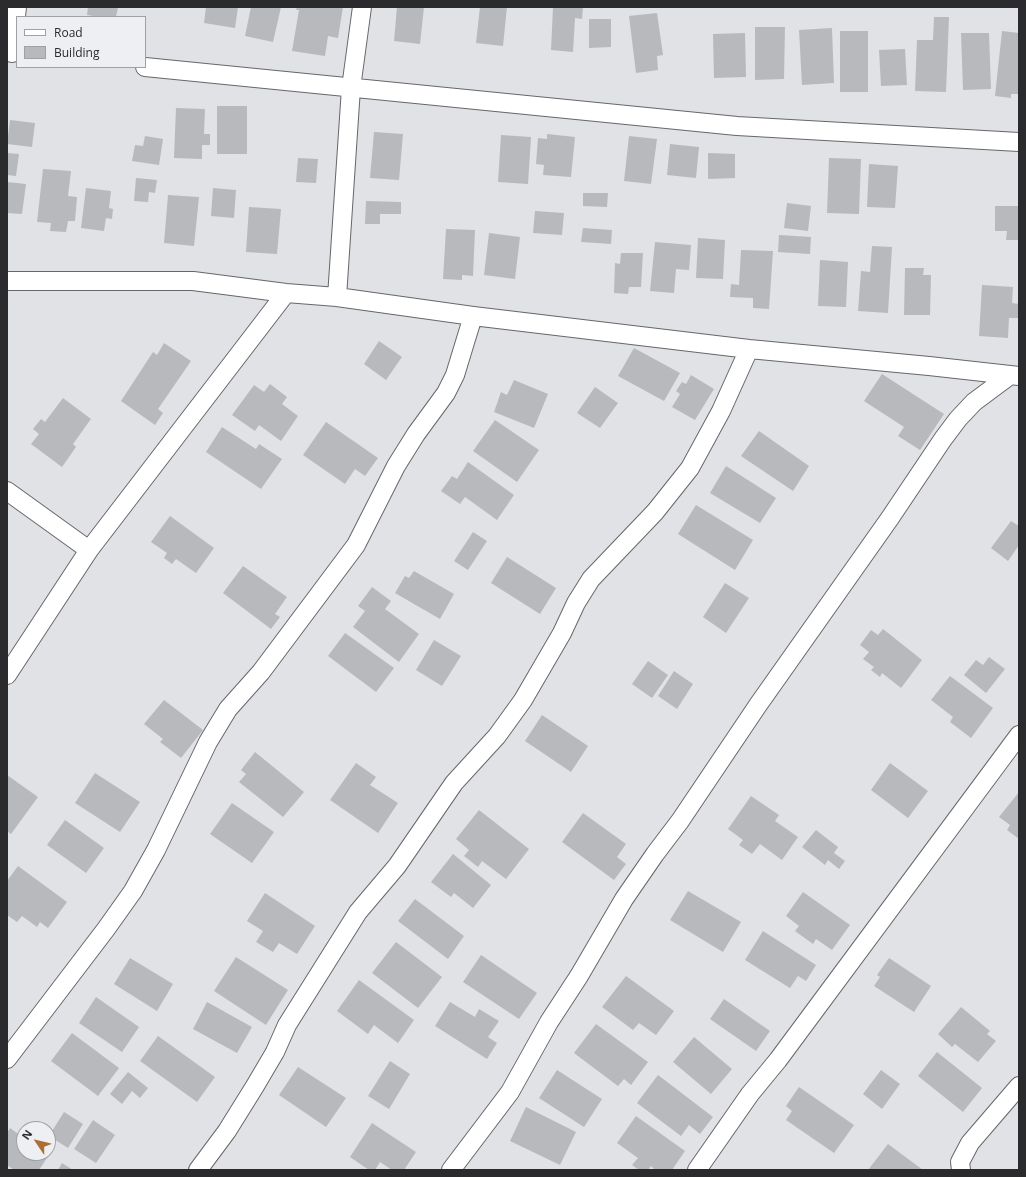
<!DOCTYPE html>
<html>
<head>
<meta charset="utf-8">
<style>
  body { margin:0 }
  #map { position:relative; width:1026px; height:1177px; overflow:hidden; background:#e0e2e5; font-family:"Open Sans",sans-serif }
  canvas { display:block }
  .frame { position:absolute; inset:0; border:8px solid #2b2b2d; pointer-events:none }
  .legend { position:absolute; left:16px; top:16px; width:130px; height:52px; box-sizing:border-box; background:#edeff2; border:1px solid #9fa1a3; margin:0; padding:5px 7px; list-style:none; font-size:12px; color:#2b2b2d }
  .legend li { display:flex; align-items:center; gap:8px; height:20px }
  .legend b { width:20px; border:1px solid #9fa1a3 }
  .north { position:absolute; left:16px; top:1121px; width:40px; height:40px; box-sizing:border-box; background:#edeff2; border:1px solid #9fa1a3; border-radius:50%; rotate:305deg; font-size:11px; font-weight:700; line-height:16px; text-align:center; color:#2b2b2d }
  .north::after { content:''; display:block; margin:auto; width:14px; height:18px; background:#ae6d37; clip-path:polygon(50% 0,100% 100%,50% 72%,0 100%) }
</style>
</head>
<body>
<div id="map">
<canvas width="1026" height="1177"></canvas>
<div class="frame"></div>
<ul class="legend">
<li><b style="height:5px;background:#fff"></b>Road</li>
<li><b style="height:11px;background:#b8b9bd"></b>Building</li>
</ul>
<div class="north">N</div>
</div>
<script>
const c = document.querySelector('canvas').getContext('2d');
c.lineJoin = 'round';
function paint(path, color) { c.fillStyle = color; c.fill(path, 'evenodd'); }
const toPath = rows => new Path2D(rows.map(r => 'M' + r).join(''));
function strokePath(path, color, width, dash) { c.strokeStyle = color; c.lineWidth = width; c.lineCap = dash ? 'butt' : 'round'; c.setLineDash(dash || []); c.stroke(path); }
paint(toPath([
  [88,7,118,7,116,17,100,17,87,15],
  [206,7,238,7,235,28,204,23],
  [251,7,281,7,273,42,245,36],
  [297,7,343,7,338,38,328,36,325,56,292,51,299,10,296,10],
  [397,7,424,7,420,44,394,41],
  [480,7,507,7,503,46,476,43],
  [553,7,583,7,582,19,575,18,573,52,551,50],
  [657,13,663,55,657,56,658,70,636,73,629,16],
  [934,17,949,17,946,92,915,91,917,40,933,40],
  [589,19,611,19,611,47,589,48],
  [755,27,785,27,784,79,755,80],
  [832,28,834,83,802,85,799,30],
  [840,31,868,31,868,92,840,92],
  [1002,31,1019,33,1019,94,1011,94,1011,98,995,96],
  [745,33,746,77,714,78,713,34],
  [961,33,989,33,991,89,963,90],
  [905,49,907,85,881,86,879,50],
  [217,106,247,106,247,154,217,154],
  [176,108,205,109,204,134,210,134,210,145,202,145,202,159,174,158],
  [10,120,35,123,32,147,7,144],
  [374,132,403,134,399,180,370,178],
  [547,134,575,137,571,177,543,175,544,165,536,164,538,138,547,139],
  [501,135,531,137,528,184,498,182],
  [145,136,163,139,159,165,132,161,135,145,143,146],
  [629,136,657,139,651,184,624,181],
  [670,144,699,147,696,178,667,175],
  [7,153,19,154,16,176,7,175],
  [708,153,735,154,735,178,708,179],
  [298,158,318,159,316,183,296,182],
  [829,158,861,159,859,214,827,213],
  [869,164,898,166,895,208,867,207],
  [43,169,71,171,68,196,77,197,75,221,68,221,66,232,50,231,51,223,37,222],
  [136,178,157,180,155,193,149,192,148,202,134,201],
  [7,182,26,184,22,214,7,213],
  [86,188,111,191,109,208,113,209,112,219,106,218,104,231,81,228],
  [213,188,236,190,234,218,211,216],
  [583,193,608,193,607,207,583,206],
  [168,195,199,197,194,246,164,243],
  [366,201,401,202,401,214,380,214,380,224,365,224],
  [787,203,811,206,808,231,784,228],
  [995,206,1019,206,1019,240,1006,240,1007,231,995,231],
  [249,207,281,209,277,254,246,252],
  [535,211,564,213,562,235,533,233],
  [583,228,612,230,611,244,581,242],
  [446,229,475,230,473,276,462,275,462,280,443,279],
  [489,233,520,237,515,279,484,275],
  [779,235,811,237,810,254,778,252],
  [698,238,725,240,723,279,696,278],
  [655,242,691,245,689,270,676,269,674,293,650,291],
  [872,246,892,247,888,313,858,311,861,271,870,272],
  [741,250,773,251,769,309,753,308,753,298,730,297,731,284,739,285],
  [621,253,643,253,641,287,629,287,628,294,614,293,615,263,620,264],
  [820,260,848,262,846,307,818,306],
  [905,268,924,268,923,275,931,275,930,315,904,315],
  [982,285,1013,287,1012,303,1019,304,1019,318,1009,318,1008,338,979,336],
  [379,341,402,357,386,380,364,364],
  [164,343,191,361,158,409,163,413,155,425,121,401,153,352,157,355],
  [634,348,680,373,664,401,618,376],
  [882,374,944,414,920,450,898,436,904,427,864,401],
  [691,375,714,389,695,420,672,407,680,394,676,391,682,382,686,384],
  [514,380,548,394,534,428,494,412,501,392,507,395],
  [270,384,287,397,282,404,298,416,281,441,259,425,255,431,232,415,254,385,264,392],
  [595,387,618,403,600,428,577,413],
  [63,398,91,419,73,444,76,447,62,467,31,444,39,434,33,429,41,419,45,422],
  [495,420,539,450,517,482,473,451],
  [326,422,378,458,365,476,355,469,345,484,303,455],
  [222,427,256,449,259,444,282,459,261,489,206,452],
  [759,431,809,466,793,491,741,456],
  [468,462,514,495,497,520,465,497,460,504,441,491,452,476,457,479],
  [726,466,776,498,760,523,710,493],
  [696,505,753,540,735,570,678,534],
  [170,516,214,548,196,573,176,559,172,564,164,558,167,553,151,542],
  [1011,521,1019,526,1019,545,1008,561,991,548],
  [473,532,487,541,468,570,454,561],
  [507,557,556,588,540,614,491,583],
  [243,566,287,597,275,614,280,617,271,629,223,593],
  [414,571,454,594,440,619,395,593,405,576,409,578],
  [725,583,749,598,726,633,703,617],
  [372,587,391,601,385,609,419,634,399,662,353,627,365,611,358,606],
  [883,629,922,660,901,688,882,673,880,677,871,670,874,667,863,659,869,652,860,645,871,630,878,635],
  [345,633,394,668,376,692,328,656],
  [434,640,461,656,442,686,416,670],
  [989,657,1005,669,986,693,964,675,976,660,983,665],
  [648,661,668,675,652,698,632,684],
  [674,671,693,684,677,709,658,696],
  [950,676,993,708,971,738,950,722,953,717,931,700],
  [164,700,203,730,181,758,160,742,163,739,144,724],
  [542,715,588,746,571,772,525,741],
  [255,752,304,792,283,817,239,782,246,774,241,770],
  [356,763,376,777,370,785,398,803,378,833,330,800],
  [890,763,928,791,908,818,871,790],
  [95,773,140,802,120,832,75,803],
  [7,775,38,797,11,834,7,831],
  [1019,792,1019,839,1007,830,1010,825,999,817],
  [751,796,779,815,775,821,798,837,782,860,760,844,752,854,739,845,743,840,728,829],
  [232,803,274,832,252,863,210,834],
  [479,810,529,849,506,879,482,861,478,867,464,856,469,850,456,839],
  [583,813,626,844,617,857,626,864,614,880,562,842],
  [65,820,104,848,86,873,47,845],
  [816,830,838,847,834,853,845,861,839,869,828,860,825,865,802,847],
  [453,854,491,885,473,908,454,893,451,897,431,882],
  [18,866,67,902,48,928,40,922,37,927,22,916,17,922,7,915,7,881],
  [688,891,741,922,723,952,670,920],
  [803,892,850,925,832,950,816,939,813,944,795,931,799,926,786,916],
  [265,893,315,926,297,954,279,943,273,952,256,942,263,931,247,921],
  [415,899,464,936,448,959,398,921],
  [763,931,816,965,806,981,798,976,790,988,745,960],
  [396,942,442,977,418,1008,372,973],
  [481,955,537,993,519,1019,463,982],
  [236,957,288,990,266,1025,214,991],
  [130,958,173,984,157,1011,114,984],
  [889,958,931,986,914,1012,874,986,880,977,877,975],
  [626,976,674,1011,656,1035,639,1023,633,1030,602,1007],
  [359,980,414,1020,398,1043,374,1025,368,1034,337,1011],
  [96,997,139,1027,122,1052,79,1023],
  [724,999,770,1031,756,1051,710,1019],
  [207,1002,252,1027,237,1053,193,1029],
  [450,1002,475,1017,479,1009,499,1021,488,1037,497,1043,487,1059,435,1026],
  [961,1007,990,1031,987,1034,996,1041,978,1062,955,1044,952,1047,938,1034],
  [596,1024,648,1062,631,1085,624,1079,618,1086,574,1053],
  [72,1033,119,1068,98,1096,51,1061],
  [158,1036,215,1077,197,1102,140,1061],
  [694,1037,732,1069,711,1094,673,1062],
  [937,1052,982,1088,963,1112,918,1076],
  [390,1061,410,1074,389,1109,368,1096],
  [298,1067,346,1098,326,1127,279,1095],
  [557,1070,602,1099,584,1127,539,1098],
  [881,1070,900,1084,882,1109,863,1094],
  [128,1072,148,1088,140,1098,132,1091,122,1104,110,1094],
  [658,1075,713,1117,700,1134,689,1125,681,1136,637,1103],
  [799,1087,854,1125,834,1153,786,1120,792,1111,786,1106],
  [526,1107,576,1132,560,1165,510,1141],
  [64,1112,83,1124,68,1148,49,1136],
  [636,1116,685,1151,672,1170,655,1170,651,1166,648,1170,639,1170,632,1165,638,1158,617,1143],
  [93,1120,115,1135,96,1163,74,1149],
  [372,1123,416,1152,404,1170,392,1170,380,1162,375,1170,369,1170,350,1157],
  [10,1128,24,1138,24,1153,46,1153,49,1155,39,1170,14,1170,7,1165,7,1133],
  [888,1144,923,1170,868,1170],
  [62,1163,73,1170,58,1170]
]), '#b8b9bd');
const minor = toPath([
  [12,53,17,7],
  [145,67,737,126,1019,142],
  [7,281,193,281,286,293,337,297,473,316,749,349,929,366,1019,376],
  [337,297,351,88,362,7],
  [7,491,89,550],
  [7,675,89,550,286,293],
  [7,1059,106,929,133,891,156,850,208,742,228,709,261,672,356,545,396,466,416,434,446,393,455,375,473,316],
  [198,1170,227,1131,255,1086,275,1052,287,1025,358,912,397,866,454,783,497,736,523,700,562,633,576,603,591,579,655,512,690,468,721,411,749,349],
  [451,1170,510,1092,549,1022,579,976,624,899,655,854,680,821,758,705,890,518,943,439,958,419,974,402,1009,376],
  [697,1170,750,1094,778,1060,1019,735],
  [961,1170,960,1162,970,1143,1019,1086]
]);
strokePath(minor, '#66676a', 20);
strokePath(minor, '#fff', 18);
</script>
</body>
</html>
